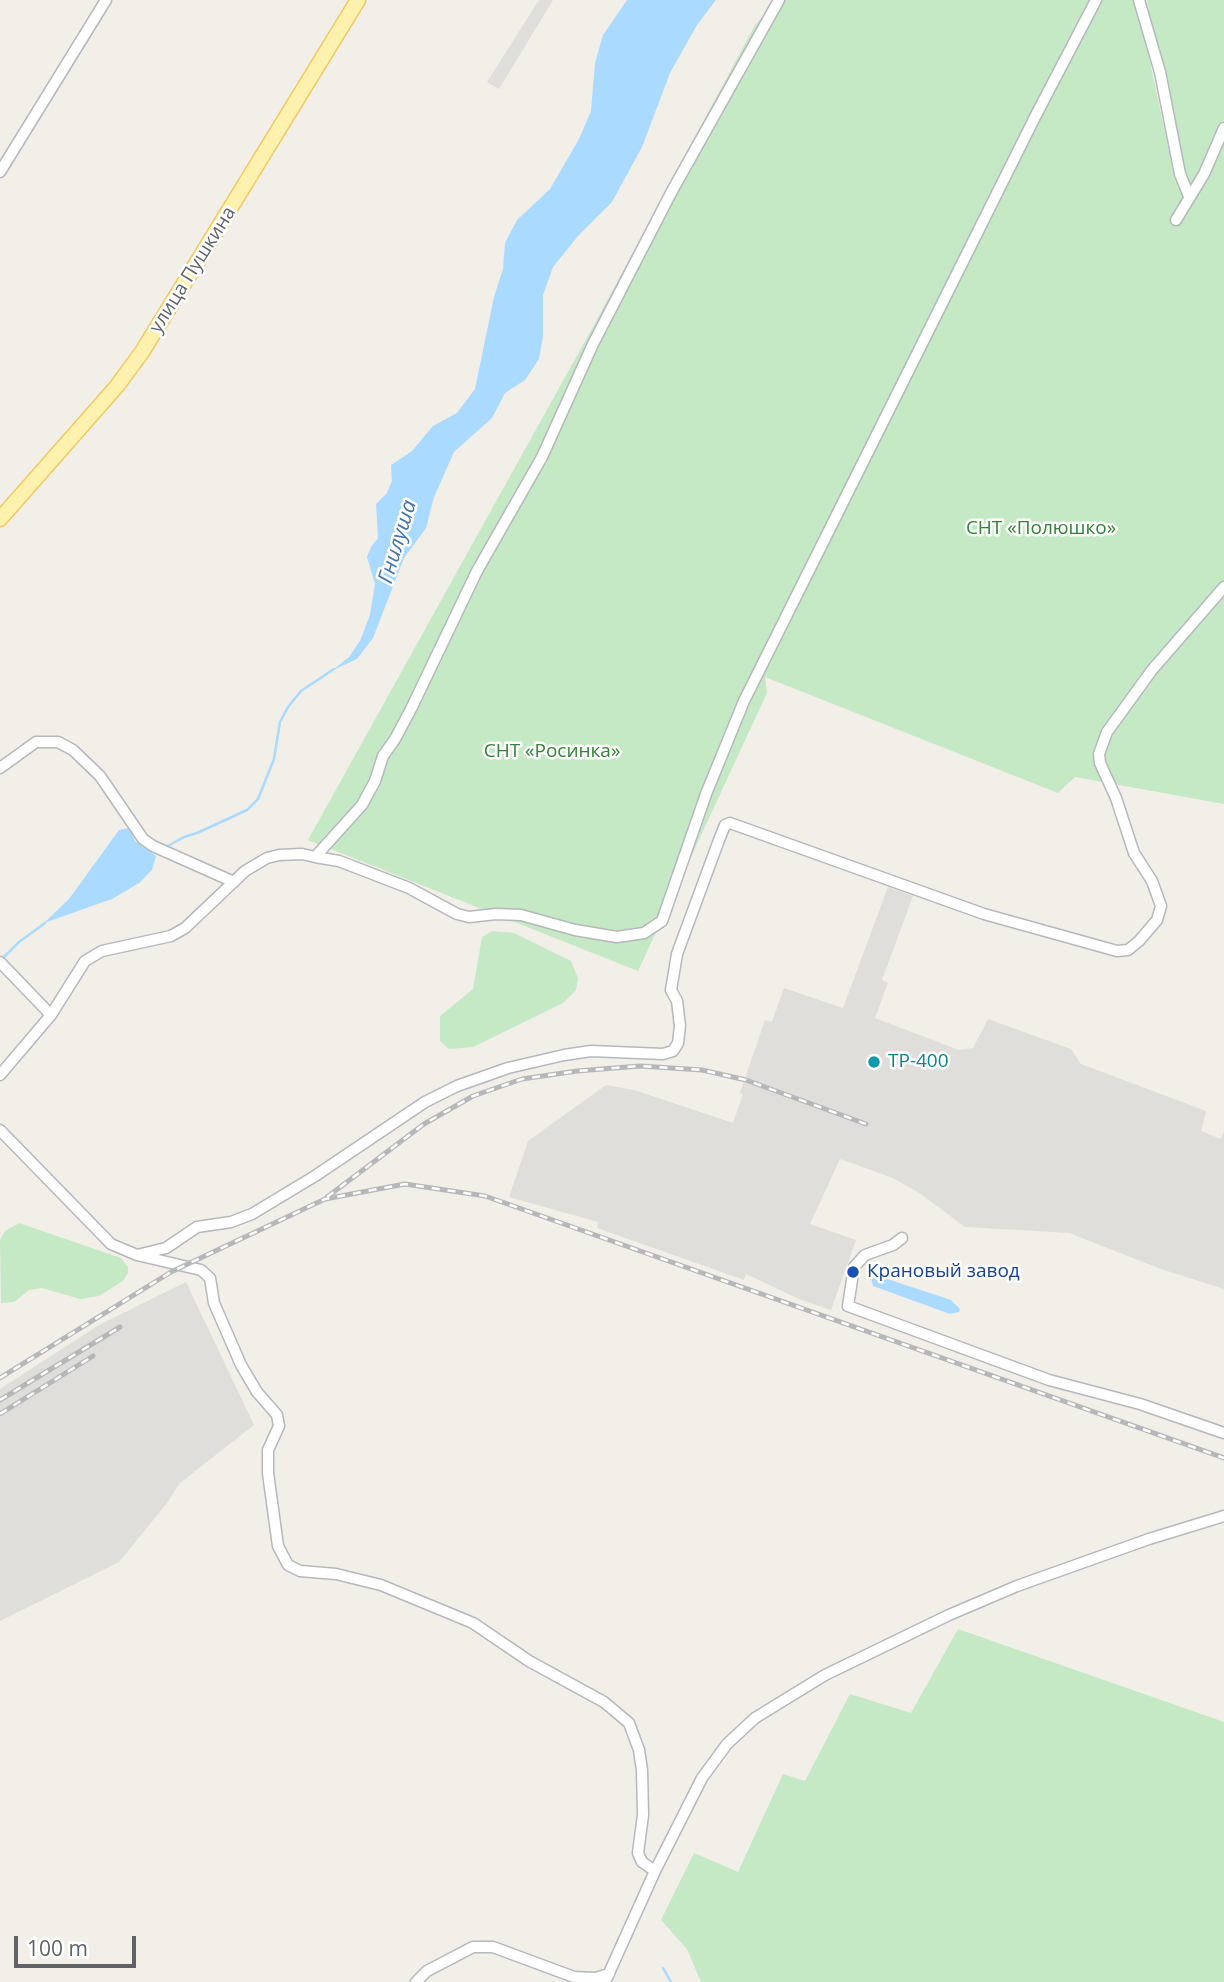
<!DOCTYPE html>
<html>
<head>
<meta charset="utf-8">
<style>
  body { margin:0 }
  #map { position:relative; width:1224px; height:1982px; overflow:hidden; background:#f1efe8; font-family:"Open Sans",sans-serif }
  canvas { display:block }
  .scale { position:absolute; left:14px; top:1936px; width:122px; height:32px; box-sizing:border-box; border:4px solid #5f6368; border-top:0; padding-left:9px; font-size:21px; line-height:24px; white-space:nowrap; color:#5f6368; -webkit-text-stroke:5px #fff; paint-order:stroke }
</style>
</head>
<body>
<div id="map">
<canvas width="1224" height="1982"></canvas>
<div class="scale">100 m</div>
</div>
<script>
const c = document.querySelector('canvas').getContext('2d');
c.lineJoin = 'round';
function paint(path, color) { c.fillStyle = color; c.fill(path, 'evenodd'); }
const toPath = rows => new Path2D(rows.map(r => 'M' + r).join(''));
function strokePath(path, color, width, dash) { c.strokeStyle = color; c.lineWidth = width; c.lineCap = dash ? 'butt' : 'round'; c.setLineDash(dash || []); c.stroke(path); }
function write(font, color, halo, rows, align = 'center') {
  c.font = font + ' "Open Sans",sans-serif'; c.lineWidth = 5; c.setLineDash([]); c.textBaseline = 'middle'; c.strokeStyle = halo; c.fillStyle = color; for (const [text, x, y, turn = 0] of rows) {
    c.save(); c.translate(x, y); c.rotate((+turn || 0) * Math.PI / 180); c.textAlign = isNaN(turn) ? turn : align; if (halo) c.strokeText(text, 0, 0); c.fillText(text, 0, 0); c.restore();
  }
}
paint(toPath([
  [539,0,553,0,499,89,487,82],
  [888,887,913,896,882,980,888,983,875,1018,959,1050,973,1048,988,1019,1071,1049,1081,1064,1206,1111,1201,1131,1221,1139,1224,1131,1224,1289,1161,1269,1069,1233,965,1227,921,1194,893,1178,840,1159,810,1224,856,1240,831,1310,799,1299,746,1274,744,1280,597,1228,598,1222,509,1197,528,1141,606,1085,634,1090,733,1123,743,1094,740,1093,742,1087,765,1020,772,1022,784,988,843,1008],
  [186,1282,254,1425,180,1483,167,1503,119,1562,0,1621,0,1389,99,1325]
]), '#e0deda');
paint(toPath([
  [778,0,1137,0,1177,190,1147,0,1224,0,1224,804,1075,777,1058,793,765,677,767,693,638,971,308,840,594,325,755,25],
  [492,931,514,933,571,961,578,978,576,990,563,1003,473,1047,449,1049,440,1041,440,1016,473,989,482,937],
  [19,1223,121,1258,128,1267,128,1273,123,1281,99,1296,80,1299,42,1288,29,1290,14,1302,1,1303,0,1240,5,1231],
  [958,1629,1224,1722,1224,1982,701,1982,687,1949,661,1920,694,1853,738,1872,783,1774,805,1781,850,1694,911,1713]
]), '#c5e8c5');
paint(toPath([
  [627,0,716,0,697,25,670,73,642,147,612,202,578,236,553,267,543,295,543,336,539,359,525,380,505,393,492,418,454,452,434,497,426,528,404,558,373,638,357,659,333,670,349,657,360,641,370,615,375,584,367,557,371,547,378,538,376,504,387,493,392,481,391,465,412,451,433,426,457,413,475,389,494,297,503,269,505,243,517,220,550,189,579,139,591,111,595,63,603,35],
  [129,828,135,841,156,856,152,870,139,883,112,899,44,923,69,899,119,830],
  [878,1276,951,1300,960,1309,959,1312,950,1314,873,1286,871,1278]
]), '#aadaff');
strokePath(toPath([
  [166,847,184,837,197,833,247,810,258,799,274,759,280,722,288,707,301,691,334,669],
  [2,959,19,942,45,923],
  [663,1968,671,1982]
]), '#aadaff', 2.5);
const minor = toPath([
  [1139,0,1160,72,1180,174,1189,196],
  [0,172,106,0],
  [1176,220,1204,174,1224,128],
  [0,768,36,742,58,742,73,750,100,776,143,839,153,846,234,882],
  [315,857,339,861,409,888,457,914,469,917,496,914,521,915,575,930,617,937,644,933,662,921,706,794,744,701,1035,117,1096,0],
  [0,962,51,1015],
  [0,1075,51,1015,85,961,102,951,171,936,185,928,245,871,267,858,279,855,302,854,315,857,362,805,375,781,383,756,395,739,411,709,477,571,542,457,593,344,672,191,779,0],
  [0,1130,111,1244,137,1255,201,1270,210,1278,214,1303,241,1365,257,1392,277,1415,279,1426,268,1450,268,1473,278,1546,288,1565,300,1571,336,1574,381,1585,473,1623,529,1661,604,1702,629,1723,639,1750,642,1770,643,1815,638,1853,642,1862,655,1871],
  [902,1238,893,1245,865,1255,854,1267,848,1306,1049,1380,1140,1404,1224,1433],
  [137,1255,166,1248,197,1227,231,1222,252,1214,315,1176,425,1102,457,1086,508,1068,564,1055,591,1051,663,1054,673,1051,678,1043,680,1026,677,1001,671,990,677,954,719,840,725,825,730,823,984,914,1117,951,1128,950,1139,941,1157,920,1161,906,1152,881,1134,853,1116,798,1100,763,1099,754,1107,732,1152,670,1224,587],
  [416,1982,427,1971,473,1947,493,1947,574,1977,595,1978,609,1974],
  [605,1982,655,1871,702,1778,727,1744,755,1718,825,1675,949,1615,1017,1586,1149,1539,1224,1516]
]);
const major = toPath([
  [0,519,117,386,142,352,358,0]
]);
strokePath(minor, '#b5b8bc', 13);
strokePath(major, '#f2c960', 17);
strokePath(minor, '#fff', 10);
strokePath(major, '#fff2af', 14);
const rail = toPath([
  [327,1197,424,1124,473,1096,522,1079,577,1071,640,1066,702,1070,746,1080,866,1124],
  [0,1378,171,1272,325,1199,405,1184,485,1196,1224,1458],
  [0,1400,120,1327],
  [0,1414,93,1356]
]);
strokePath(rail, '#b6b7b8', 5);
strokePath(rail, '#fff', 2.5, [8]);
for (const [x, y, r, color] of [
  [874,1062,7,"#0f9aa8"],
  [853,1272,7,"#1a4fb4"]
]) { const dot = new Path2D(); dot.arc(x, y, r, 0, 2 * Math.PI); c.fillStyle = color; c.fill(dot); strokePath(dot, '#fff', 2.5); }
write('19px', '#5f6368', '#fff', [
  ["улица Пушкина",193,270,-58]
]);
write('19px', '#348238', '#fff', [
  ["СНТ «Полюшко»",1041,529],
  ["СНТ «Росинка»",552,752]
]);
write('19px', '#0d838f', '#fff', [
  ["ТР-400",888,1062]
], 'left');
write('19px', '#164399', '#fff', [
  ["Крановый завод",867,1272]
], 'left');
write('italic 21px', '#4174aa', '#fff', [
  ["Гнилуша",398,542,-73]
]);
</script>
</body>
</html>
